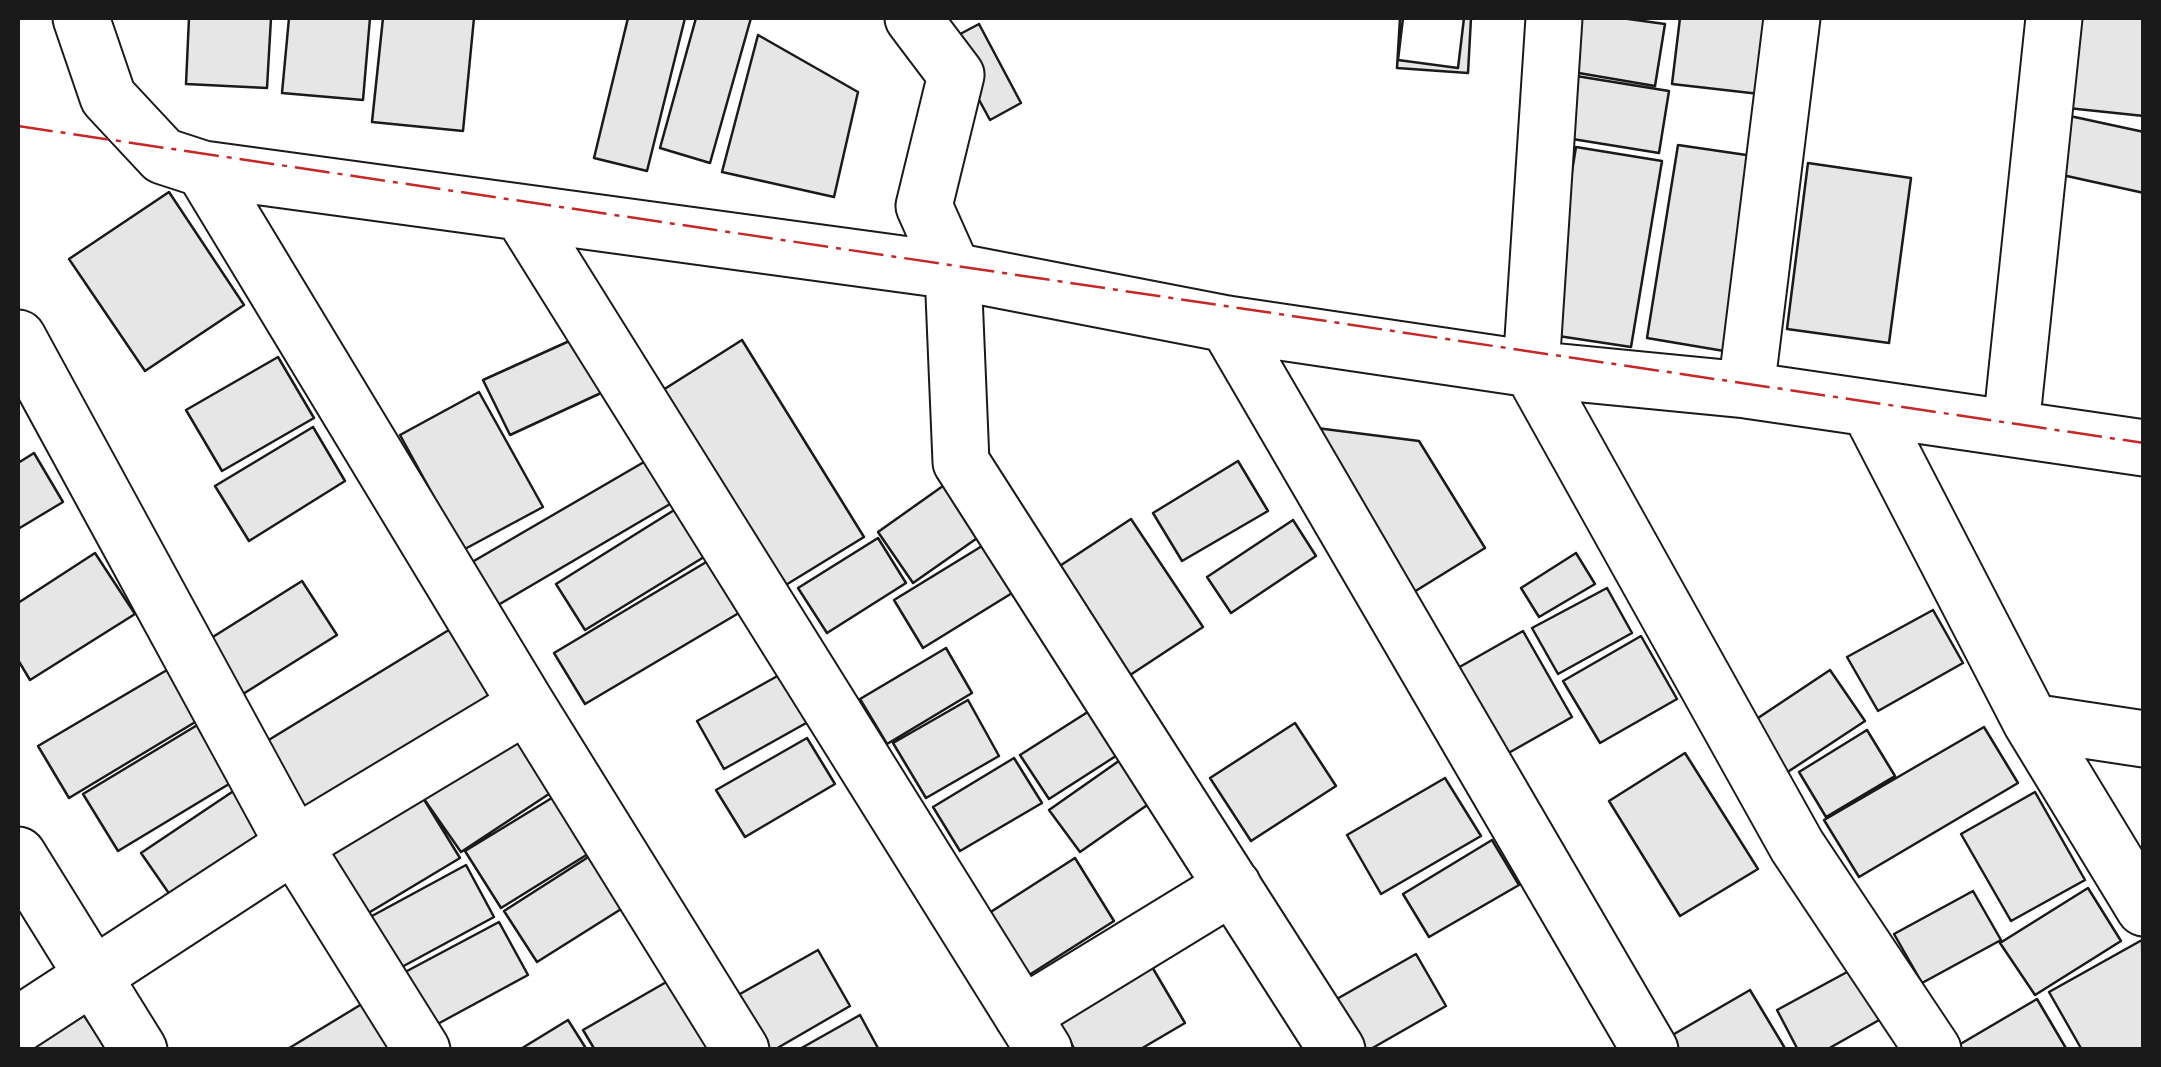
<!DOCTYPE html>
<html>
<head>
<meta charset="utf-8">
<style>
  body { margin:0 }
  #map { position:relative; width:2161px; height:1067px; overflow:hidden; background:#fff; font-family:"Roboto Condensed",sans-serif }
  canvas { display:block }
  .frame { position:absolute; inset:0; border:20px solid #1a1a1a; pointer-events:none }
</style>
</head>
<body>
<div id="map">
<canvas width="2161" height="1067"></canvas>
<div class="frame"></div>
</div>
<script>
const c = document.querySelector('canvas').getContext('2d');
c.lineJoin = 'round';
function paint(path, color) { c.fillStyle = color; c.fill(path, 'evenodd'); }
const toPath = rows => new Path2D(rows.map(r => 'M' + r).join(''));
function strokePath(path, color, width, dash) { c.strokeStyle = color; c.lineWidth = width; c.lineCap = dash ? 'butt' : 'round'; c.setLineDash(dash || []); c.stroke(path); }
const building = toPath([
  [189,18,271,18,267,88,186,84,189,18],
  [289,18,370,18,363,100,282,93,289,18],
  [383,18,474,18,463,131,372,122,383,18],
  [628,18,685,18,647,171,594,158,628,18],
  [696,18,751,18,710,163,660,148,696,18],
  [1400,18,1471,18,1468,73,1397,68,1400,18],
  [1403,18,1464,18,1458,68,1398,60,1403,18],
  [1568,18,1621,18,1665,24,1655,86,1561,70,1568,18],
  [1680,18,1787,18,1777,96,1672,84,1680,18],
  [2067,18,2144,18,2144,116,2058,107,2067,18],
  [979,24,1021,103,990,120,947,41,979,24],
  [758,35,858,92,834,197,722,172,758,35],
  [1564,74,1669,91,1659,153,1554,136,1564,74],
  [2056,113,2144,132,2144,193,2044,171,2056,113],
  [1678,145,1767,158,1736,353,1647,338,1678,145],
  [1576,147,1662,161,1631,347,1545,334,1576,147],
  [1808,163,1911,178,1889,343,1787,329,1808,163],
  [169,192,244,305,145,371,69,259,169,192],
  [576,338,601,393,510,435,483,380,576,338],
  [742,340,864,537,776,591,655,395,742,340],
  [278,357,314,418,222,471,186,410,278,357],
  [479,392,543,507,463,550,400,435,479,392],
  [1293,425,1419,441,1485,548,1401,600,1293,425],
  [313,427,345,481,249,541,215,486,313,427],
  [34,453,63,502,18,529,18,463,34,453],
  [656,455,682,497,493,608,467,565,656,455],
  [1238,461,1268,511,1182,561,1153,513,1238,461],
  [957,476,993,527,913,583,878,532,957,476],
  [687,502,717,549,585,630,556,584,687,502],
  [1131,519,1203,627,1115,685,1043,577,1131,519],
  [1293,520,1316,556,1231,613,1207,577,1293,520],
  [1000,535,1030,582,923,648,894,600,1000,535],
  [878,538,906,583,827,633,798,588,878,538],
  [95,553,135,614,30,680,18,660,18,603,95,553],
  [1576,553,1595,584,1539,617,1521,588,1576,553],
  [718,555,749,607,585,704,554,653,718,555],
  [302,581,337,635,243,694,208,640,302,581],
  [1607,588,1632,633,1558,674,1532,628,1607,588],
  [1933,610,1963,663,1878,711,1847,657,1933,610],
  [457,625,505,701,297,829,249,752,457,625],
  [1523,631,1572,717,1505,755,1456,669,1523,631],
  [1641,636,1677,699,1600,743,1563,681,1641,636],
  [946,648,972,693,887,744,860,699,946,648],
  [167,670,197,721,69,798,38,746,167,670],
  [1830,670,1865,721,1774,781,1740,730,1830,670],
  [781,674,808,722,724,769,697,721,781,674],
  [968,700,999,756,926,798,893,743,968,700],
  [1105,701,1133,745,1049,799,1020,755,1105,701],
  [204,721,239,778,118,851,83,794,204,721],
  [1295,723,1336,786,1251,841,1210,778,1295,723],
  [1984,727,2018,783,1859,877,1824,820,1984,727],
  [1867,730,1895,776,1826,817,1799,772,1867,730],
  [522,734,558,788,461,852,424,799,522,734],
  [807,738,835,784,745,837,716,790,807,738],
  [1133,751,1163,794,1080,852,1049,810,1133,751],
  [1685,753,1758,869,1680,916,1609,801,1685,753],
  [1014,758,1042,803,960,851,933,807,1014,758],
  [1445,778,1481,836,1381,894,1347,835,1445,778],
  [412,780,460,858,355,921,307,842,412,780],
  [241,786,276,837,177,905,141,853,241,786],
  [2035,792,2085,880,2011,921,1961,834,2035,792],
  [560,793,596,849,501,908,465,851,560,793],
  [1492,840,1519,885,1429,937,1403,894,1492,840],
  [593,854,626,906,537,962,504,911,593,854],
  [1075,858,1114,921,1026,977,986,915,1075,858],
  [466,865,494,917,387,975,359,923,466,865],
  [2088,888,2121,941,2035,995,2000,943,2088,888],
  [1973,891,2001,940,1922,983,1894,934,1973,891],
  [499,922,528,975,421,1033,392,979,499,922],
  [2142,940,2144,1050,2082,1050,2049,992,2142,940],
  [818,950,850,1006,774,1050,750,1050,724,1003,818,950],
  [1416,954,1446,1006,1369,1050,1354,1050,1328,1004,1416,954],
  [1148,960,1185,1023,1139,1050,1075,1050,1055,1014,1148,960],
  [1860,965,1888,1015,1826,1050,1798,1050,1777,1010,1860,965],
  [675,977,718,1050,595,1050,583,1030,675,977],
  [1750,990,1786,1050,1676,1050,1669,1037,1750,990],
  [380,993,413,1050,286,1050,380,993],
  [2037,999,2067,1050,1960,1050,1957,1046,2037,999],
  [83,1014,107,1050,28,1050,83,1014],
  [860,1015,879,1050,798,1050,860,1015],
  [568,1020,587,1050,519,1050,568,1020]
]);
paint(building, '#e6e6e6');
strokePath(building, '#1a1a1a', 2.5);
const street = toPath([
  [81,18,108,97,163,156,203,169,953,271,1227,324,1531,369,1746,390,2144,448],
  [913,18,956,75,924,206,953,271,961,462,1337,1050],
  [1554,18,1531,369,1797,846,1933,1050],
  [203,169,527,705,741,1050],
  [522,214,1044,1050],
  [1227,324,1650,1050],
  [18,338,294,845,422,1050],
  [1746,390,1792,18],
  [1869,409,2031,722,2144,908],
  [2011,427,2054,18],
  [2031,722,2144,739],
  [18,855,139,1050],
  [1022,1015,1233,886],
  [18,1025,294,845,527,705]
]);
strokePath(street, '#1a1a1a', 59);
strokePath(street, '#fff', 55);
strokePath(toPath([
  [18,126,2144,443]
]), '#c62828', 2.5, [35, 8, 5, 8]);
</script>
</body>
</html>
